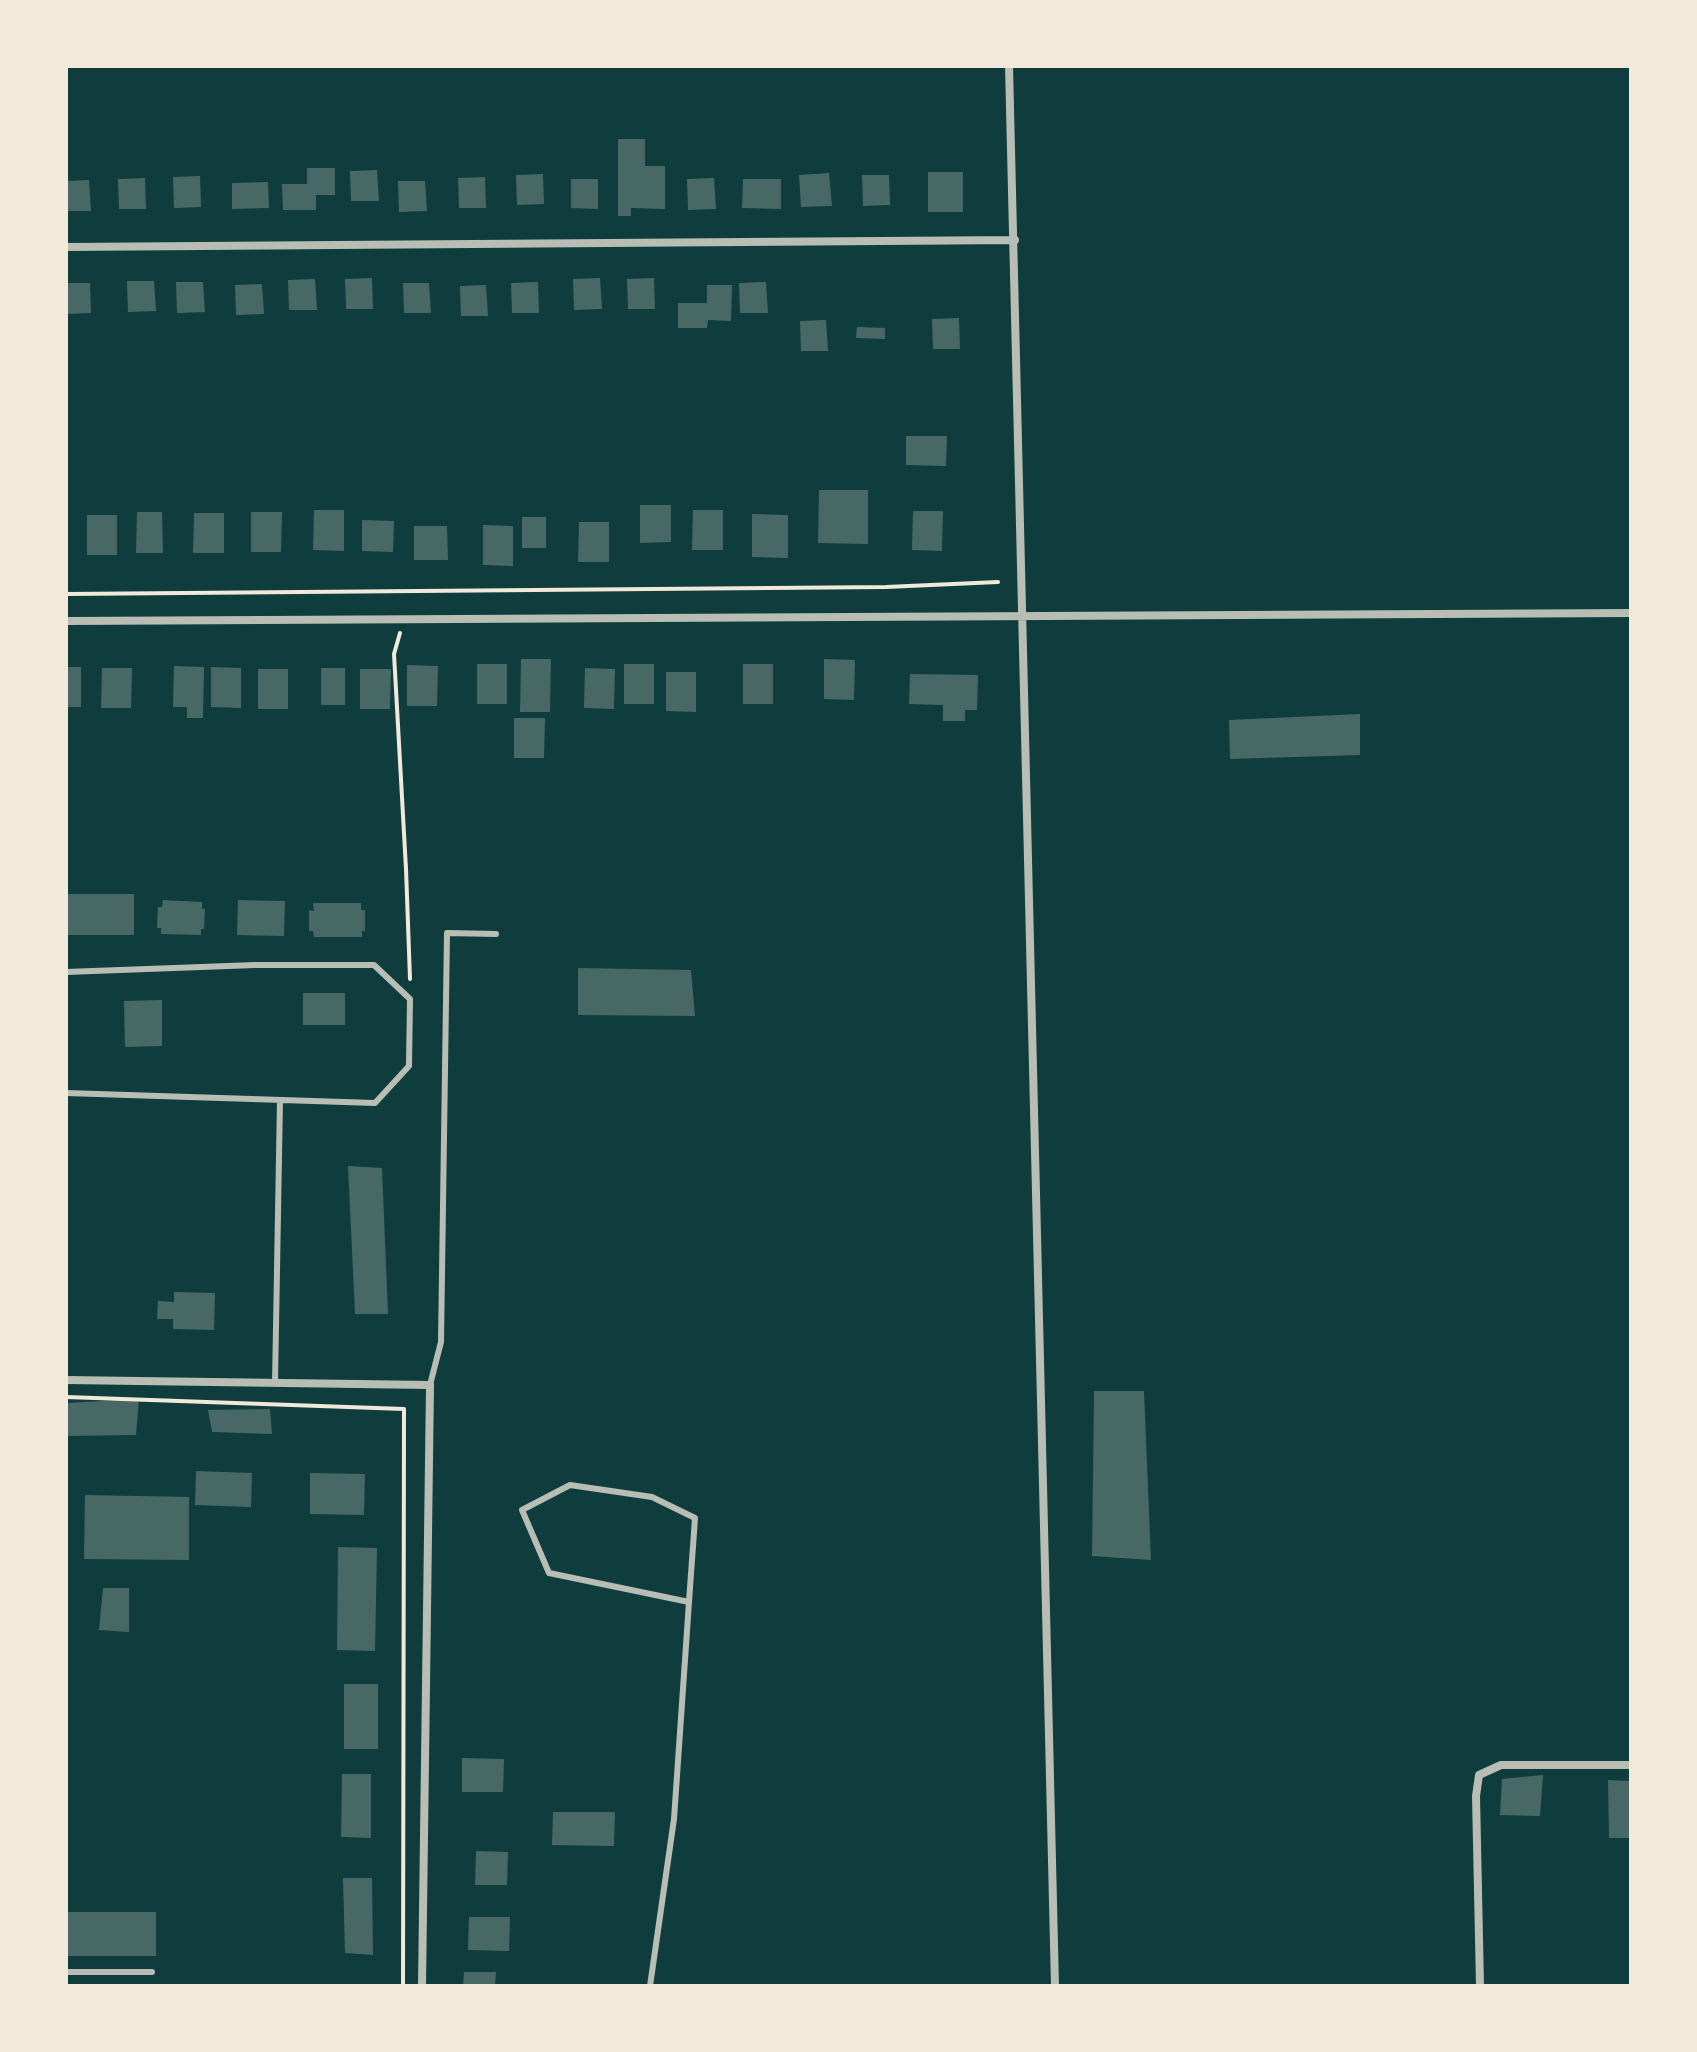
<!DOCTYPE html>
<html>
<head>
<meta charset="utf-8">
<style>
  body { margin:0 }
  #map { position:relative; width:1697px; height:2052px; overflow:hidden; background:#0f3d3e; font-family:"Work Sans",sans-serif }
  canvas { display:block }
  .frame { position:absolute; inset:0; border:68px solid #f1e9da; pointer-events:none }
</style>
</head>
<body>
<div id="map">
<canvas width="1697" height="2052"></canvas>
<div class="frame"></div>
</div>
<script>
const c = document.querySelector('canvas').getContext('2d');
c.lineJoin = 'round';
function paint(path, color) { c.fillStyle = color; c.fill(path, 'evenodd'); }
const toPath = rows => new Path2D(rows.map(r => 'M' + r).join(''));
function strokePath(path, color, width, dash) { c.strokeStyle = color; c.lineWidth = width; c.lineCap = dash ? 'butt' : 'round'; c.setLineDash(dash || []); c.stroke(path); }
paint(toPath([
  [618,139,645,139,645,166,665,166,665,209,631,208,631,216,618,216],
  [307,168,335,168,335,195,316,195,316,210,283,210,282,184,307,184],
  [377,170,379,201,351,201,350,171],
  [928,172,963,172,963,212,928,212],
  [829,173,832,206,801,207,799,175],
  [543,174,544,204,517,205,516,175],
  [862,175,889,175,890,205,863,206],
  [200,176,201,207,174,208,173,177],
  [485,177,486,208,459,208,458,178],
  [145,178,146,209,119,209,118,179],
  [714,178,716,209,688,210,687,179],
  [571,179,598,179,598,209,571,208],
  [743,179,781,179,781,209,742,208],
  [89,180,91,211,66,211,66,181],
  [398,181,425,181,427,211,399,212],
  [268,182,269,208,232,209,232,183],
  [372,278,373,309,346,309,345,279],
  [600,278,602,309,574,310,573,279],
  [654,278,655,309,628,309,627,279],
  [315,279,317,310,289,310,288,280],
  [127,281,154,281,156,311,128,312],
  [176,282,203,282,205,312,177,313],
  [538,282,539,313,512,313,511,283],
  [766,282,768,313,740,313,739,283],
  [66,283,90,283,91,313,66,314],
  [403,283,429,283,431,313,404,313],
  [262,284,264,314,236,315,235,285],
  [486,285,488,316,461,316,460,286],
  [707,285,732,285,731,321,708,320,707,328,678,328,678,303,707,303],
  [959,318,960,349,933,349,932,319],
  [826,320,828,351,801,351,800,321],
  [857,327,885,328,885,339,856,338],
  [906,436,947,436,946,466,906,465],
  [819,490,868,490,868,544,818,543],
  [640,505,671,505,671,542,640,543],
  [314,510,344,510,344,551,313,550],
  [693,510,723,510,723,550,692,550],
  [913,511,943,511,942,551,912,550],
  [137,512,162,512,163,553,136,553],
  [251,512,282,512,281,552,251,552],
  [194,513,224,513,224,553,193,553],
  [752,514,788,515,788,558,752,557],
  [87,515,117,515,117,555,87,555],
  [522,517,546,517,546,548,522,548],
  [362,520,394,521,393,552,362,551],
  [579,522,609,522,609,562,578,562],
  [483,525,513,526,513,566,483,565],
  [414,526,447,526,448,560,414,560],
  [521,659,551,659,550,712,520,712],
  [824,659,855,660,854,700,824,699],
  [477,664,507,664,507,704,477,704],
  [624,664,654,664,654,704,624,704],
  [743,664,773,664,773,704,743,704],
  [407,665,438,666,437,706,407,706],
  [174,666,204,667,203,718,187,718,187,707,173,707],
  [66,667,81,667,81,707,66,707],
  [211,667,241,668,241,708,211,707],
  [102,668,132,668,131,708,101,708],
  [321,668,345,668,345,705,321,705],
  [585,668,615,669,614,709,584,708],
  [258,669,288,669,288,709,258,709],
  [360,669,391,669,390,709,360,709],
  [666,672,696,672,696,712,666,711],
  [910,674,978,675,977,710,965,710,965,721,943,721,943,705,909,704],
  [1360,714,1360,755,1230,759,1229,720],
  [514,718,545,718,544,758,514,758],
  [66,894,134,894,134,935,66,935],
  [163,900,202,902,202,909,205,909,204,929,201,929,201,935,161,934,161,928,157,928,158,907,162,907],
  [238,900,285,901,284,936,237,935],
  [313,903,361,903,361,910,365,910,365,931,362,931,362,937,314,937,313,931,309,931,309,910,314,911],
  [578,968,691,970,695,1016,578,1015],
  [303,993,345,993,345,1025,303,1025],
  [162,1000,162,1046,125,1047,124,1001],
  [348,1166,382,1168,388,1314,355,1314],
  [174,1292,215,1293,214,1330,173,1329,173,1319,157,1319,158,1301,174,1302],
  [1094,1391,1144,1391,1151,1560,1092,1556],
  [139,1399,136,1435,66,1436,66,1403],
  [270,1409,272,1434,212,1432,208,1410],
  [196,1471,252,1473,251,1507,195,1505],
  [310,1473,365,1474,364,1515,310,1514],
  [85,1495,189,1497,189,1560,84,1559],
  [338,1547,377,1548,375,1651,337,1650],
  [103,1588,129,1588,129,1632,99,1630],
  [344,1684,378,1684,378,1749,344,1749],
  [462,1758,504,1759,503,1792,462,1792],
  [342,1774,371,1774,371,1838,341,1837],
  [1543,1775,1540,1816,1500,1815,1502,1779],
  [1608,1780,1631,1781,1631,1838,1609,1838],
  [553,1812,615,1812,614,1846,552,1845],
  [476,1851,508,1852,507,1885,475,1885],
  [343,1878,372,1878,373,1955,345,1953],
  [66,1912,156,1912,156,1956,66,1956],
  [469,1917,510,1917,509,1951,468,1950],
  [464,1972,496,1972,495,1986,463,1986]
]), '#486865');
strokePath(toPath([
  [66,594,886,587,998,582],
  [400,633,394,654,406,869,410,979],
  [66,1397,404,1409,403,1986]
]), '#f1e9da', 4);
strokePath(toPath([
  [66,972,255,965,374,965,410,999,409,1066,375,1103,66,1093],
  [275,1383,280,1100],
  [430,1385,441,1342,447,933,496,934],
  [66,1972,152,1972],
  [650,1986,674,1819,689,1602,695,1518,652,1497,570,1485,522,1510,549,1573,689,1602]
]), '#b8beb3', 6);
strokePath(toPath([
  [1009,66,1055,1986],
  [66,247,1015,240],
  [66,621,1631,613],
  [66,1380,430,1385,422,1986],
  [1480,1986,1476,1796,1479,1775,1501,1765,1631,1765]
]), '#b8beb3', 8);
</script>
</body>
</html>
